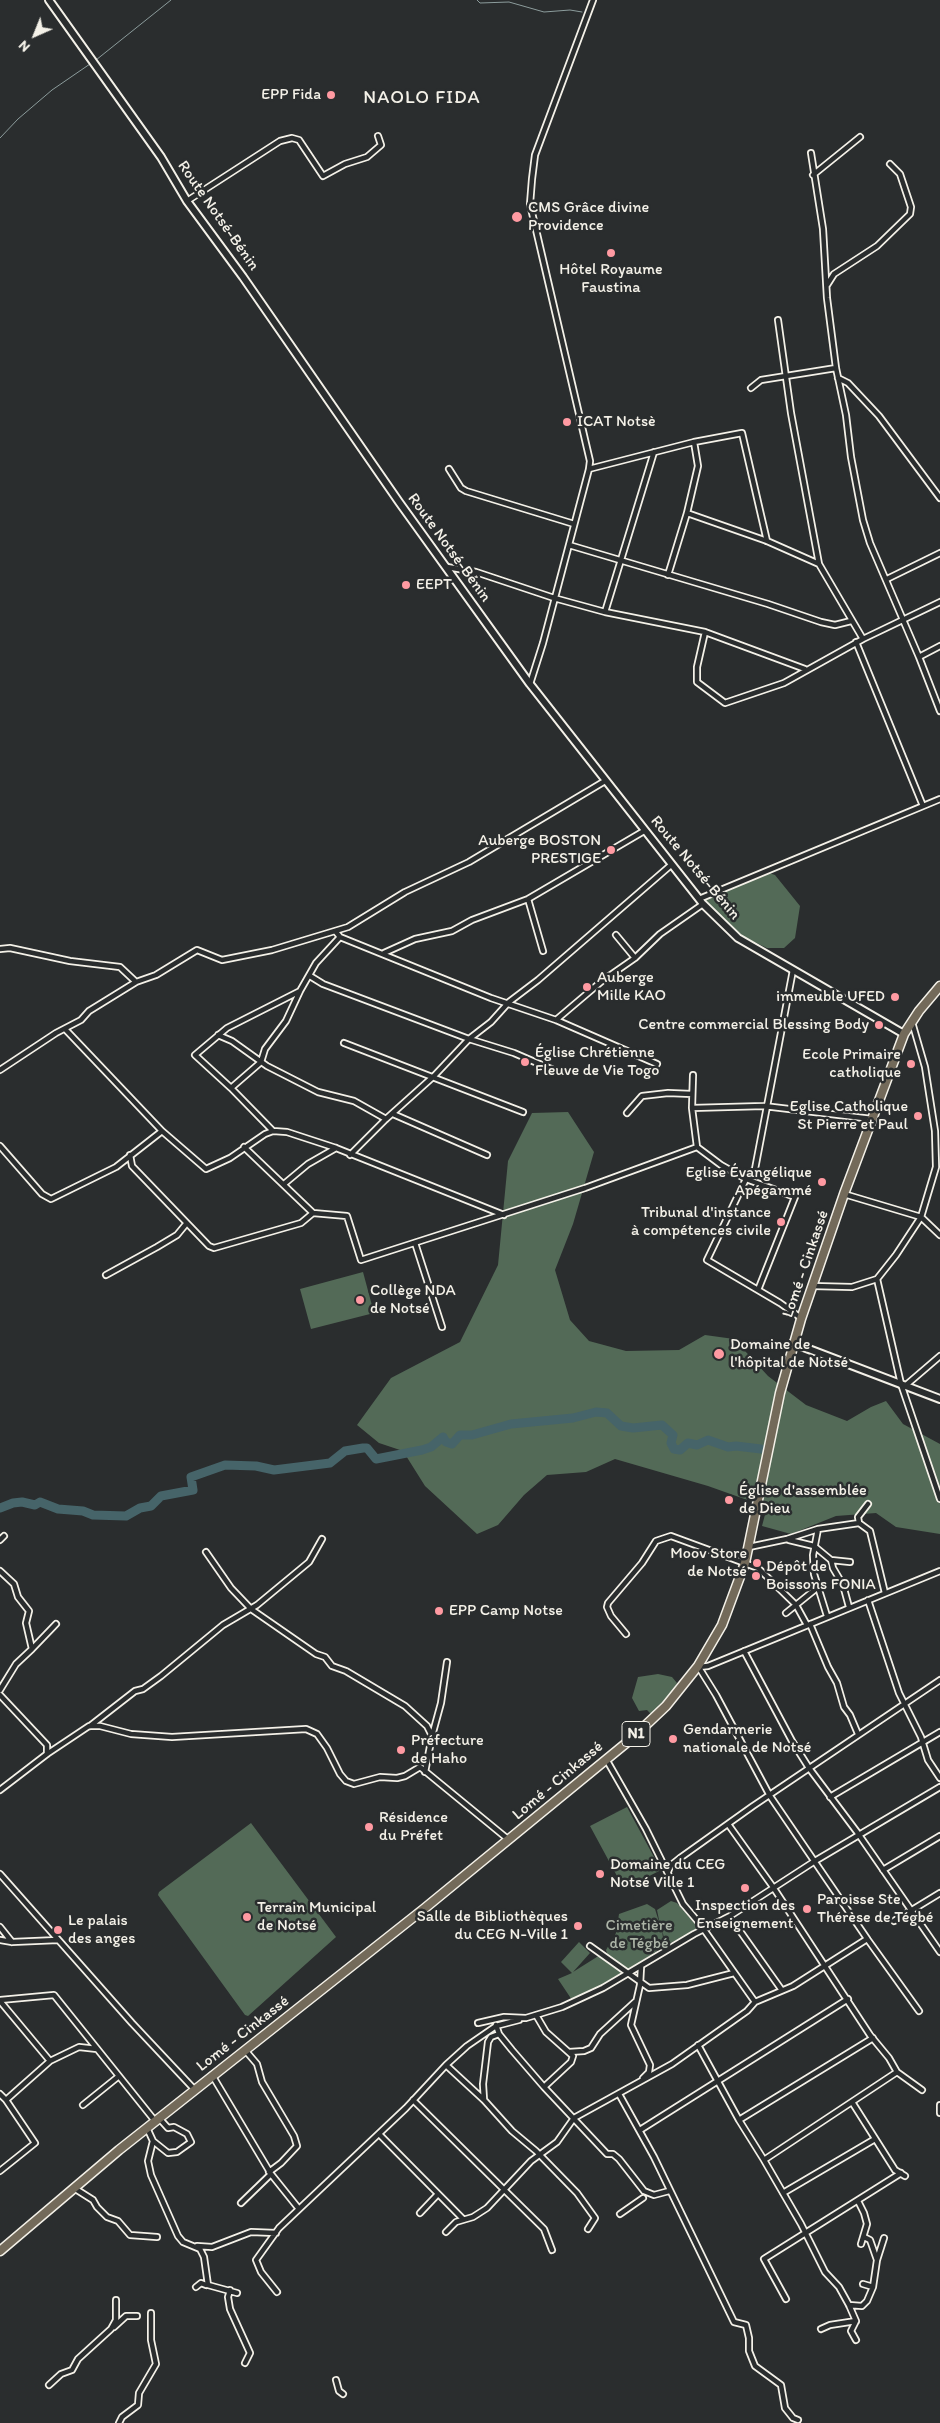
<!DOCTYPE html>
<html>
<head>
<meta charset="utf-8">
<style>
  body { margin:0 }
  #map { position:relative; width:940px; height:2423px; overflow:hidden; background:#2a2d2e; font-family:Itim,sans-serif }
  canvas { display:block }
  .north { position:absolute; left:10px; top:10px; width:50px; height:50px; -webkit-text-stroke:4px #2a2d2e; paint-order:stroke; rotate:224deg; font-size:14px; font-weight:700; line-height:20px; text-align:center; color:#f4f1e8 }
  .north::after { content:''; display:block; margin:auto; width:18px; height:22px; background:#f4f1e8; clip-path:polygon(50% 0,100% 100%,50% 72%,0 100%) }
</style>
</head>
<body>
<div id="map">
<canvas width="940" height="2423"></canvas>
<div class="north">N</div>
</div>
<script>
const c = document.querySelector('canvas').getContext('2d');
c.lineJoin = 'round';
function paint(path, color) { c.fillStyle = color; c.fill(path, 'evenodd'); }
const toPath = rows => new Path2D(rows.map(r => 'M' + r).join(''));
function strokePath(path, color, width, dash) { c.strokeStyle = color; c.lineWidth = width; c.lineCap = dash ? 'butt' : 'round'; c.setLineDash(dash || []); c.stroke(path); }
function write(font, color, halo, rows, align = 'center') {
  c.font = font + ' Itim,sans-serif'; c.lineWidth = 5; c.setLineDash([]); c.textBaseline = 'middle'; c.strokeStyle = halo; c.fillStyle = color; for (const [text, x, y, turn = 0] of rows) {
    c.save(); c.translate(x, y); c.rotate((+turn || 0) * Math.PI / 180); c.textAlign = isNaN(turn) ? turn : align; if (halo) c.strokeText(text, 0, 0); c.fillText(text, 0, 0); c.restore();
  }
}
paint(toPath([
  [766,872,775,875,800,906,795,938,784,948,767,948,746,938,725,923,704,899],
  [568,1112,594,1152,573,1224,555,1270,570,1320,589,1341,626,1351,679,1350,705,1335,734,1339,768,1376,806,1405,847,1421,871,1407,886,1401,903,1424,940,1444,940,1534,896,1527,876,1513,836,1516,791,1534,762,1526,767,1507,708,1486,615,1459,586,1472,547,1475,524,1495,498,1525,477,1534,425,1486,403,1451,379,1443,357,1425,391,1378,460,1342,498,1265,508,1161,532,1113],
  [363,1272,374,1313,311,1329,300,1289],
  [658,1674,672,1677,677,1683,669,1697,652,1715,647,1710,639,1711,632,1698,638,1677],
  [627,1807,661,1870,624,1889,590,1826],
  [251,1823,336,1937,248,2016,245,2015,158,1895,159,1892],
  [671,1901,677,1903,695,1924,701,1928,666,1945,662,1930,664,1946,629,1970,608,1956,606,1950,616,1933,619,1914,647,1904,655,1909,660,1925,657,1910],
  [579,1942,590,1953,573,1972,600,1955,624,1974,572,2000,558,1979,572,1973,561,1962]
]), '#536a57');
strokePath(toPath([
  [477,0,480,3,509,2,544,12,570,10,582,12],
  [96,60,171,0],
  [0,138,18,119,52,90,90,64]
]), '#8c9c9c', 1);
strokePath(toPath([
  [0,1508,13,1503,22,1502,35,1505,40,1502,58,1509,83,1511,93,1515,126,1516,140,1508,151,1506,161,1496,193,1490,191,1477,225,1465,256,1466,274,1470,330,1463,345,1451,363,1448,367,1448,376,1459,422,1450,431,1447,443,1437,446,1442,452,1444,460,1435,472,1435,511,1424,573,1418,596,1412,607,1413,621,1426,633,1428,662,1425,673,1435,671,1443,674,1449,680,1450,688,1443,697,1445,708,1440,728,1447,736,1446,761,1449]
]), '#466469', 9);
const street = toPath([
  [811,153,823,229,827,298,836,368,846,415,851,457,863,520,870,543,919,657,940,711],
  [813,175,860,137],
  [187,201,280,141,292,138,299,140,323,176,345,164,367,157,381,145,378,136],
  [827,285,834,274,877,246,910,214,911,207,900,174,890,164],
  [778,320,791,413,819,564,863,639],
  [838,378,848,383,879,416,940,498],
  [751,388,761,380,836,368],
  [449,469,461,488,466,491,574,524],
  [589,469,694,442,742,433,767,541],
  [687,513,767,541,819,564],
  [569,545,768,604,821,622,835,625,851,621],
  [447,567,476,572,554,598,605,612,705,632,805,669],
  [668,575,687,513,698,466,694,442],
  [887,579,940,553],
  [605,612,654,452],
  [705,632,697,667,697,682,725,703,784,683,863,639,940,602],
  [856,642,923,806],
  [919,657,940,646],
  [530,684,543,643,589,469,590,461,530,204,532,179,535,155,593,0],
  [528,899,543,951],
  [699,899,940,799],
  [336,932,340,937,491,998,556,1020,657,1064],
  [616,935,635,958],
  [0,949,10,948,70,961,120,967,136,982,156,975,197,950,222,960,272,950,348,927,405,892,469,862,605,781],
  [384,953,415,939,452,931,472,920,528,899,644,831],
  [793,970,755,1169,746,1179,707,1260,780,1303,801,1318],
  [310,976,323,984,469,1039,514,1053,558,1072],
  [556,1020,602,981,635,958,660,934,703,904],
  [65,1029,162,1131,206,1169,230,1158,265,1134,273,1131,287,1132,336,1148,504,1215],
  [218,1035,232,1041,267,1066,318,1092,354,1101,386,1119],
  [344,1043,523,1112],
  [0,1070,56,1033,81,1020,89,1011,136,982],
  [693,1075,692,1108,697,1147,721,1165,746,1179,795,1197,758,1290],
  [231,1088,261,1062,265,1049,286,1021,300,991],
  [692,1108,764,1106,872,1119],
  [627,1113,642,1096,668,1093,692,1094],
  [393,1114,487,1155],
  [273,1131,231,1088,195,1055,227,1028,300,991,316,963,340,937],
  [0,1146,42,1194,51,1199,116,1167,162,1131],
  [244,1147,313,1213,347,1216,361,1260,585,1188,697,1147],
  [130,1155,132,1166,209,1246,214,1248,301,1223,313,1213],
  [350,1155,386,1119,434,1076,469,1039,491,1022,509,1002,538,980,671,865],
  [284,1184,308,1164,336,1148],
  [844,1194,921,1217,940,1235],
  [415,1243,442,1327],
  [106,1275,157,1247,177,1235,186,1224],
  [877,1279,901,1384,940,1499],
  [812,1286,852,1287,877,1279,896,1255,921,1217,936,1167,935,1131,925,1067,912,1022],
  [905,1386,940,1356],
  [868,1504,858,1517,859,1523,870,1531,885,1593],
  [818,1529,813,1555,814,1574,827,1616],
  [0,1540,4,1536],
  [789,1540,814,1546,831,1560,850,1562],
  [749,1547,787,1539,818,1529,859,1523],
  [206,1552,231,1588,251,1609,316,1654,325,1657,332,1666,346,1671,405,1706,427,1726,432,1736,425,1772],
  [831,1560,833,1568,843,1585,849,1607],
  [0,1571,14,1584,18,1597,29,1611,26,1623,32,1649,16,1664,0,1690],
  [868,1600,899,1693,921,1737,928,1760,940,1778],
  [786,1613,817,1588],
  [810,1624,828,1667,837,1683,844,1707,850,1715,858,1734],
  [626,1634,611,1616,607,1607,608,1603,642,1563,656,1541,671,1536,758,1568,796,1605,807,1625],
  [32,1649,56,1624],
  [744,1651,792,1741,809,1768,857,1832,940,1952],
  [698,1666,716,1695,770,1796,868,1940,919,2011],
  [699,1667,708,1666,940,1571],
  [0,1695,47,1745,47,1754],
  [90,1726,135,1691,143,1689,161,1676,223,1625,257,1605,309,1562,322,1539],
  [432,1736,441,1703,447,1662],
  [606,1759,646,1829,683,1904,700,1924,755,2002],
  [0,1790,47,1754,89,1726,100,1726,131,1734,172,1737,306,1729,317,1734,327,1748,340,1774,346,1781,354,1784,380,1777,397,1778,405,1776,420,1767,509,1840],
  [830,1797,940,1732],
  [728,1824,773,1887,870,2035,889,2058,897,2072,922,2090],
  [883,1870,940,1836],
  [668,1872,670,1866,680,1858,753,1806,940,1680],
  [0,1874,132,2023,194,2089],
  [894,1921,940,1893],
  [0,1927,12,1942],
  [740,1931,781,1989],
  [0,1940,12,1942,58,1940],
  [590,1946,649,1988,687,1985,734,1973],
  [641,1967,640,1985,631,2025,650,2065,649,2072,643,2078],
  [0,2000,54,1995,155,2121],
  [0,2001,50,2061],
  [536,2015,546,2032,573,2056,571,2062,544,2087],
  [478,2023,504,2017,526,2018,562,2007,603,1988,694,1934,730,1916,815,1861,940,1787],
  [496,2025,499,2034,512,2050,544,2087,607,2154,613,2154,619,2159,644,2191,654,2195,669,2191],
  [698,2045,739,2120,873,2038],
  [245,2050,257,2064,262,2082,294,2136,297,2146,281,2163,269,2172],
  [569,2052,584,2051,591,2048,600,2034,635,2002],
  [446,2065,484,2100,512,2131,536,2151,577,2193,595,2218,588,2229],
  [212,2075,271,2174,299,2209],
  [0,2094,6,2100,50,2061,79,2047,97,2049],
  [619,2094,654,2157,734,2322,746,2325,749,2338,749,2351,755,2366,781,2385,785,2408,793,2418,798,2420],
  [413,2100,544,2229,552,2250],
  [484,2100,483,2084,488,2042,491,2037,499,2034],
  [852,2102,895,2170,905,2176],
  [83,2105,119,2076],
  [940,2105,940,2113],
  [739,2120,764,2160],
  [147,2128,153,2141,148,2161,151,2175,178,2236,183,2242,200,2249,204,2257,208,2285,237,2293],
  [640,2130,848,1999],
  [379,2134,463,2219],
  [153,2141,168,2153,177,2152,191,2142,187,2134,174,2127,168,2128,159,2118],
  [0,2171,35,2143,6,2100],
  [74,2188,93,2200,97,2207,107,2217,118,2221,130,2235,157,2237],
  [783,2193,875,2139],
  [858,2201,864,2213,867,2224,861,2244],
  [241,2203,271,2174],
  [420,2213,438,2194],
  [620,2214,643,2198],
  [446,2232,456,2222,473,2217,487,2208,531,2161,557,2142,574,2118,672,2064,747,2011,755,2002,793,1986,867,1939],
  [197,2246,212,2247,251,2232,276,2233],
  [877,2260,884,2238],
  [863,2284,873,2287,877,2260,870,2240,864,2237],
  [196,2287,201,2283,206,2285],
  [230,2290,228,2297,230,2309,250,2353,245,2363],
  [277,2292,261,2272,256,2260,279,2228,406,2108,446,2065,467,2046,496,2026,519,2020],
  [786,2299,764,2259,901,2173],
  [849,2305,862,2306,867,2301,873,2287],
  [114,2327,126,2316,137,2316],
  [821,2329,830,2325,856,2321],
  [856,2340,851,2331,856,2321,849,2305,839,2287,825,2272,801,2224,764,2160,897,2072],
  [336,2380,339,2391,343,2394],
  [49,2385,61,2374,72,2370,78,2359,111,2329,116,2320,116,2300],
  [119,2423,122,2417,138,2405,139,2393,156,2364,151,2340,151,2313]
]);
const secondary = toPath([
  [49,0,161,157,187,201,243,277,399,502,530,684,703,904,738,938,904,1034],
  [793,1343,940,1399]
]);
const highway = toPath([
  [0,2251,119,2150,425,1908,630,1740,666,1706,698,1666,722,1625,745,1563,780,1393,801,1319,844,1194,904,1034,919,1011,940,986]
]);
strokePath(street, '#f4f1e8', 8);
strokePath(secondary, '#f4f1e8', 10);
strokePath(highway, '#f4f1e8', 11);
strokePath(street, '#2a2d2e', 4.5);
strokePath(secondary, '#2a2d2e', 6);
strokePath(highway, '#736a5a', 8);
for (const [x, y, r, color] of [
  [331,95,5,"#ff9aa2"],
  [517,217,6,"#ff9aa2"],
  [611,253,5,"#ff9aa2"],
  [567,422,5,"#ff9aa2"],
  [406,585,5,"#ff9aa2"],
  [611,850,5,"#ff9aa2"],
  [587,987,5,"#ff9aa2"],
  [895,997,5,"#ff9aa2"],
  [879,1025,5,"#ff9aa2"],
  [525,1062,5,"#ff9aa2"],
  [911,1064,5,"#ff9aa2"],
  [918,1116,5,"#ff9aa2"],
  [822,1182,5,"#ff9aa2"],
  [781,1222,5,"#ff9aa2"],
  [360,1300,5,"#ff9aa2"],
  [719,1354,6,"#ff9aa2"],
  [729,1500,5,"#ff9aa2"],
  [757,1563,5,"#ff9aa2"],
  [756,1576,5,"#ff9aa2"],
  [439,1611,5,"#ff9aa2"],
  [673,1739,5,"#ff9aa2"],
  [401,1750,5,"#ff9aa2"],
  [369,1827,5,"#ff9aa2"],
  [600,1874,5,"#ff9aa2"],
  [745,1888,5,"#ff9aa2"],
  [807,1909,5,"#ff9aa2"],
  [247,1917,5,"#ff9aa2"],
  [578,1926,5,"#ff9aa2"],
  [58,1930,5,"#ff9aa2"]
]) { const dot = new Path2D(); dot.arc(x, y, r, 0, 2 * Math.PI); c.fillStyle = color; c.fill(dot); strokePath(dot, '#2a2d2e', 2); }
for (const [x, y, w] of [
  [636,1734,28]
]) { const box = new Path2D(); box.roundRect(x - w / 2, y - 12.5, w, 25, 4); c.fillStyle = '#2a2d2e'; c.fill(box); strokePath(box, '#f4f1e8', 1); }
write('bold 15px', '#f4f1e8', null, [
  ["N1",636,1734]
]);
write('16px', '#f4f1e8', '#2a2d2e', [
  ["EPP Fida",321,95,"right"],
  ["CMS Grâce divine",528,208],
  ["Providence",528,226],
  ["Hôtel Royaume",611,270,"center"],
  ["Faustina",611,288,"center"],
  ["ICAT Notsè",577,422],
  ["EEPT",416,585],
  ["Auberge BOSTON",601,841,"right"],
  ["PRESTIGE",601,859,"right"],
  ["Auberge",597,978],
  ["Mille KAO",597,996],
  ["immeuble UFED",885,997,"right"],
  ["Centre commercial Blessing Body",869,1025,"right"],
  ["Église Chrétienne",535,1053],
  ["Fleuve de Vie Togo",535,1071],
  ["Ecole Primaire",901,1055,"right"],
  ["catholique",901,1073,"right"],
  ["Eglise Catholique",908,1107,"right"],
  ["St Pierre et Paul",908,1125,"right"],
  ["Eglise Évangélique",812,1173,"right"],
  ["Apégammé",812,1191,"right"],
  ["Tribunal d'instance",771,1213,"right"],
  ["à compétences civile",771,1231,"right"],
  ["Collège NDA",370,1291],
  ["de Notsé",370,1309],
  ["Domaine de",730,1345],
  ["l'hôpital de Notsé",730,1363],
  ["Église d'assemblée",739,1491],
  ["de Dieu",739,1509],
  ["Moov Store",747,1554,"right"],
  ["de Notsé",747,1572,"right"],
  ["Dépôt de",766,1567],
  ["Boissons FONIA",766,1585],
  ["EPP Camp Notse",449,1611],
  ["Gendarmerie",683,1730],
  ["nationale de Notsé",683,1748],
  ["Préfecture",411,1741],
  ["de Haho",411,1759],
  ["Résidence",379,1818],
  ["du Préfet",379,1836],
  ["Domaine du CEG",610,1865],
  ["Notsé Ville 1",610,1883],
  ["Paroisse Ste",817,1900],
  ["Thérèse de Tégbé",817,1918],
  ["Inspection des",745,1906,"center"],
  ["Enseignement",745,1924,"center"],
  ["Terrain Municipal",257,1908],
  ["de Notsé",257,1926],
  ["Salle de Bibliothèques",568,1917,"right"],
  ["du CEG N-Ville 1",568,1935,"right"],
  ["Le palais",68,1921],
  ["des anges",68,1939]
], 'left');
write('16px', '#f4f1e8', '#2a2d2e', [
  ["Route Notsé-Bénin",218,216,55],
  ["Route Notsé-Bénin",449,548,54],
  ["Route Notsé-Bénin",695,868,50],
  ["Lomé - Cinkassé",806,1264,-71],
  ["Lomé - Cinkassé",558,1781,-40],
  ["Lomé - Cinkassé",243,2034,-38]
]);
write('16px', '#acb4a7', '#2a2d2e', [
  ["Cimetière",639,1926],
  ["de Tégbé",639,1944]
]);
c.letterSpacing = '1px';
write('19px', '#f4f1e8', '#2a2d2e', [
  ["NAOLO FIDA",422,98]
]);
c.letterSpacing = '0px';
</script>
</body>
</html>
